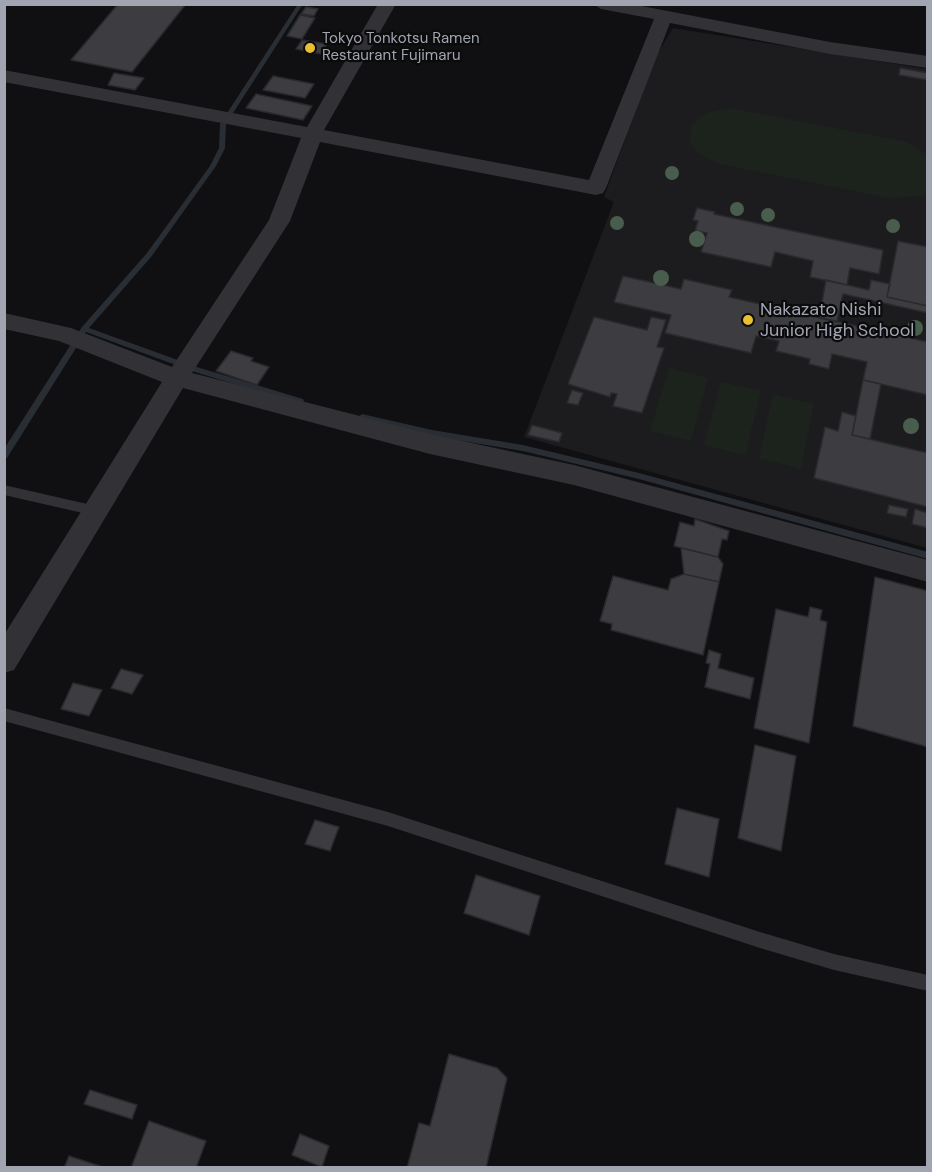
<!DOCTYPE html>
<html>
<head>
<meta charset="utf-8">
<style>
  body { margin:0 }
  #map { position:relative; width:932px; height:1172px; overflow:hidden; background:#100f11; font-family:"DM Sans",sans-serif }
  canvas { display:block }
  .frame { position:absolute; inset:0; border:6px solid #a1a4b1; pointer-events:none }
</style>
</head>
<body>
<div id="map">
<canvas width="932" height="1172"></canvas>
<div class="frame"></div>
</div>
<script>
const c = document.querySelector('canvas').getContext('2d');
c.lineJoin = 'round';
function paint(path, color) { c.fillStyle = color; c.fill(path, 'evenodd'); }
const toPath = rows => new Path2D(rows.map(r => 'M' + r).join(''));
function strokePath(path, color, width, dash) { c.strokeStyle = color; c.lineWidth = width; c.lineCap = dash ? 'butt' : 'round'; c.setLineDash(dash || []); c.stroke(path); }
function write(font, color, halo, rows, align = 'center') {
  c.font = font + ' "DM Sans",sans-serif'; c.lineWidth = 4.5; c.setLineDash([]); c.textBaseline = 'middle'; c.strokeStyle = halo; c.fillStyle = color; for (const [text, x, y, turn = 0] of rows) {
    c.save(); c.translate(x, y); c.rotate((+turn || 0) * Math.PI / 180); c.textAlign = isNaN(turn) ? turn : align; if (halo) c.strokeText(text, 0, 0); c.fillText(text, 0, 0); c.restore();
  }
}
paint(toPath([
  [673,28,927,69,927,548,524,437,614,202,604,197,655,58]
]), '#1c1c1e');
paint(toPath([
  [729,108,903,141,914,146,927,155,927,192,922,196,889,198,720,164,708,159,698,152,690,143,691,126,706,113],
  [669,368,708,378,691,441,650,431],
  [721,382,761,391,745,455,704,445],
  [773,394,814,404,801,469,759,458]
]), '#1c231d');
paint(toPath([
  [298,4,303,4,226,124,225,148,216,166,151,257,89,328,200,368,303,399,304,401,303,403,300,404,195,372,86,332,7,458,4,459,4,449,82,327,147,253,210,166,219,148,220,124,298,4],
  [362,414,432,430,523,445,639,473,928,552,928,559,639,479,523,451,432,436,362,420,358,417,362,414]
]), '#292e35');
const building = toPath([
  [118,4,186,4,132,72,71,60,118,4],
  [306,7,318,9,314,16,301,14,306,7],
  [300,15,315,18,302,39,287,36,300,15],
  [302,40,327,44,321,54,296,49,302,40],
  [900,68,928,73,928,80,899,75,900,68],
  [114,73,144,78,135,90,108,85,114,73],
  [273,76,314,84,305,98,263,90,273,76],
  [256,94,312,106,303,120,246,108,256,94],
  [697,208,715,212,714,214,883,250,879,274,850,268,847,285,810,277,813,261,775,252,771,267,701,252,707,233,695,231,698,221,693,220,697,208],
  [898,241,928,247,928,306,887,297,898,241],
  [623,276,681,289,684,279,732,290,729,297,928,342,928,395,863,380,867,362,832,354,829,369,809,364,810,359,776,351,779,341,756,336,751,353,665,333,671,315,614,302,623,276],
  [826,280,869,290,871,280,890,284,887,297,928,306,928,313,843,294,837,322,819,318,826,280],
  [594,317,647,330,651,317,666,320,657,347,664,348,642,413,613,406,617,394,611,393,610,397,568,384,594,317],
  [231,351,253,358,251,361,269,367,257,385,216,371,231,351],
  [863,380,881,384,870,439,852,435,863,380],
  [572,390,583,393,578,405,567,403,572,390],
  [842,412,856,416,852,435,928,453,928,507,814,478,825,427,838,431,842,412],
  [532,425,562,433,559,442,528,435,532,425],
  [889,505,908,509,906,517,887,513,889,505],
  [915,509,928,513,928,528,912,524,915,509],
  [695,519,729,531,727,540,722,539,718,557,674,546,680,522,694,526,695,519],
  [681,548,718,557,723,564,719,582,684,574,681,548],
  [684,574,719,582,703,655,611,630,612,624,600,621,613,576,668,590,671,579,684,574],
  [875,577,928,591,928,747,853,726,875,577],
  [810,607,822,610,820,620,827,622,809,743,754,728,776,609,808,617,810,607],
  [709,650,721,654,718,668,754,678,750,699,705,687,710,664,706,663,709,650],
  [121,669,143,675,132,694,111,688,121,669],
  [73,683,102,690,89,716,61,709,73,683],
  [755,745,796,756,781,851,738,838,755,745],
  [677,808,719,819,709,877,665,864,677,808],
  [315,820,339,827,330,851,305,844,315,820],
  [476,875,540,896,529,935,464,913,476,875],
  [449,1054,497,1068,507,1078,486,1168,407,1168,419,1123,430,1126,449,1054],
  [90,1090,137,1105,132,1119,84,1104,90,1090],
  [149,1121,206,1141,196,1168,131,1168,149,1121],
  [300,1134,329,1146,322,1167,292,1155,300,1134],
  [69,1156,106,1168,64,1168,69,1156]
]);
paint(building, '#3c3c41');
strokePath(building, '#2a292d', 1.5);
paint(toPath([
  [4,485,96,506,102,511,96,516,4,495,4,485],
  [4,708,388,812,760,932,834,954,928,975,928,991,834,970,760,948,388,826,4,721,4,708]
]), '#313136');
paint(toPath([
  [378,4,396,4,324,130,589,180,654,19,601,9,593,4,631,4,830,42,928,56,928,68,830,54,670,23,606,188,603,193,596,195,320,142,290,221,192,373,430,434,574,465,928,560,928,582,574,485,430,454,183,388,14,670,4,673,4,635,162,382,59,341,4,329,4,313,71,328,172,367,269,220,301,138,4,82,4,70,307,127,378,4]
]), '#313136');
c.fillStyle = '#495d4e';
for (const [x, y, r] of [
  [672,173,7],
  [737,209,7],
  [768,215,7],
  [617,223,7],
  [893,226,7],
  [697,239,8],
  [661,278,8],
  [915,328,8],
  [911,426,8]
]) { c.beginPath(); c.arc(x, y, r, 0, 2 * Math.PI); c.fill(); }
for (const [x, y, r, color] of [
  [310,48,6,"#e9c02f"],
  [748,320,6,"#e9c02f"]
]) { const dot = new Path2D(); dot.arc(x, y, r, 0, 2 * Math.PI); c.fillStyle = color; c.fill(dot); strokePath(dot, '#0b0b0c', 2); }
write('15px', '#a1a4b1', '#0b0b0c', [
  ["Tokyo Tonkotsu Ramen",322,39],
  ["Restaurant Fujimaru",322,56]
], 'left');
write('18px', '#a1a4b1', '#0b0b0c', [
  ["Nakazato Nishi",760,310],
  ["Junior High School",760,331]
], 'left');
</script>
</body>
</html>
